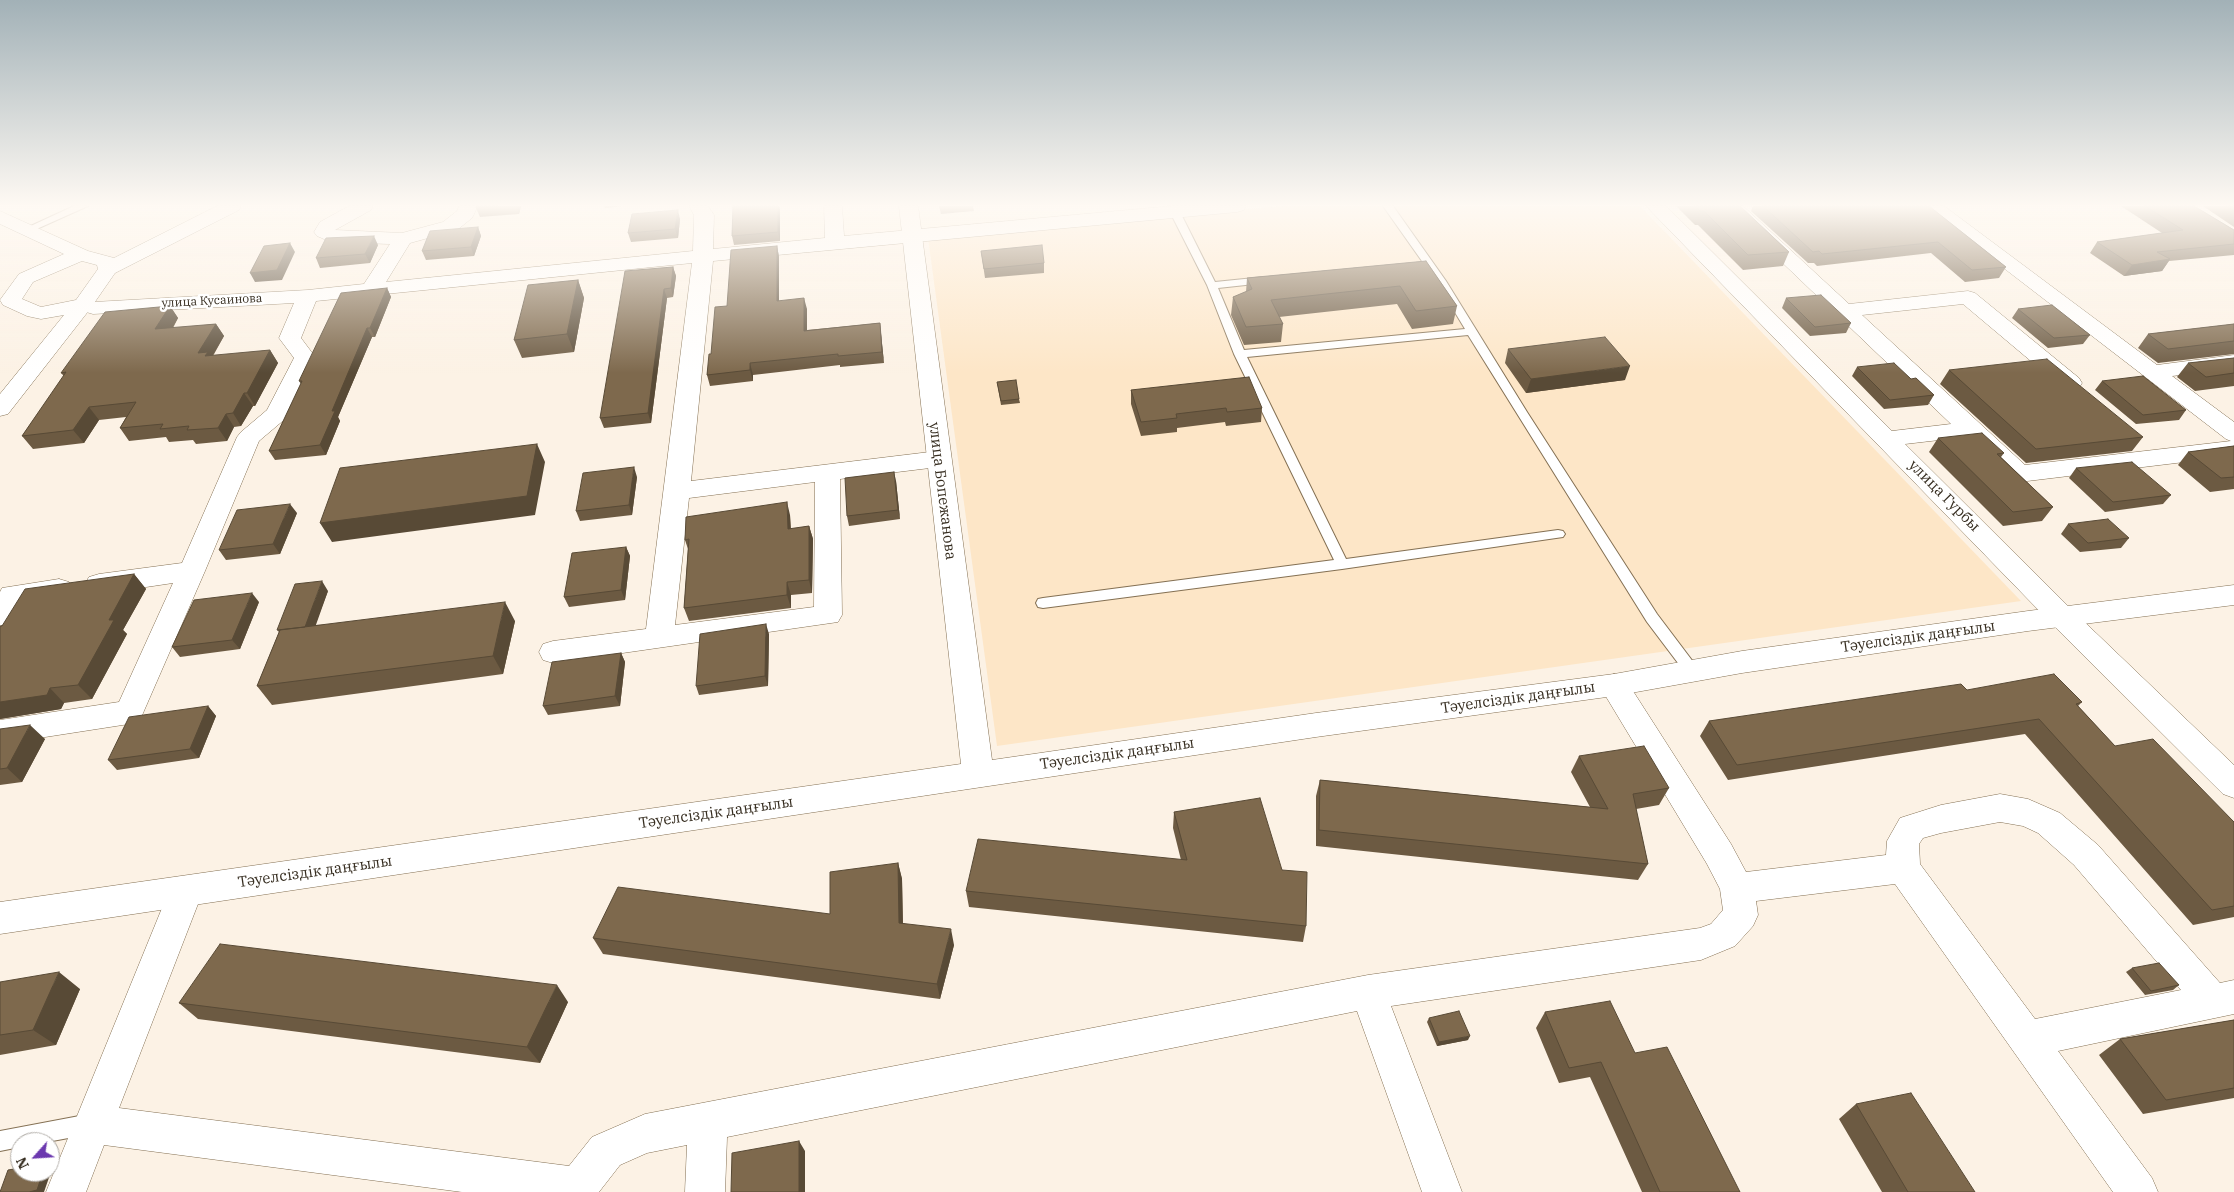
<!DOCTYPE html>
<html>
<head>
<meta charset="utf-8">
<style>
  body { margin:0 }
  #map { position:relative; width:2234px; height:1192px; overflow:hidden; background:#fcf2e5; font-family:"IBM Plex Serif",serif }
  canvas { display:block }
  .north { position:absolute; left:10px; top:1132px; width:50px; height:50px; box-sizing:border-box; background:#fff; border:1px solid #afaba6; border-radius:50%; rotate:244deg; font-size:14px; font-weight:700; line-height:20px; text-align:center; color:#362d20 }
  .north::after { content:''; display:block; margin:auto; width:18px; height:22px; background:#6b38af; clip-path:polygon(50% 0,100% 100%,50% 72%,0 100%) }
</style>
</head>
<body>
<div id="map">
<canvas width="2234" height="1192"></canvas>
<div class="north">N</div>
</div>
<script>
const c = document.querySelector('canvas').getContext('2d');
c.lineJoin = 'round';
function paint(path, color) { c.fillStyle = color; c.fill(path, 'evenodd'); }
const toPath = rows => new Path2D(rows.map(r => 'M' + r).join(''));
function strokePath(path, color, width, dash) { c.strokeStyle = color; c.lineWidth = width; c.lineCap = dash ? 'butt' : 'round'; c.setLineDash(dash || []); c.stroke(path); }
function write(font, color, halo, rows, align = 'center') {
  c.font = font + ' "IBM Plex Serif",serif'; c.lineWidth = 5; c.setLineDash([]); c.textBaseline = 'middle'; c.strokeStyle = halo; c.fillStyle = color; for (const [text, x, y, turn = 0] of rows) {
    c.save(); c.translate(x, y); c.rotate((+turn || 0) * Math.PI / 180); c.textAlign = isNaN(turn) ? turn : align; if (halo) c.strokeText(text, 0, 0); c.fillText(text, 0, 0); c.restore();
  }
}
paint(toPath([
  [1284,206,1640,206,2021,601,997,746,928,238]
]), '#fde6c7');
const lane = toPath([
  [74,206,88,206,30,232,24,232,22,230,74,206],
  [1383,206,1393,206,1446,281,1527,412,1657,614,1697,667,1699,671,1697,675,1692,677,1687,675,1647,622,1468,335,1247,357,1346,559,1558,530,1563,531,1565,534,1563,537,1342,569,1043,608,1038,607,1036,603,1038,599,1043,598,1334,560,1234,354,1207,285,1170,212,1175,209,1180,212,1215,282,1264,277,1269,280,1264,283,1218,288,1244,350,1465,329,1436,281,1383,206],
  [90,1114,97,1117,100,1124,97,1131,90,1134,47,1142,20,1142,20,1147,0,1151,0,1131,90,1114]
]);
const street = toPath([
  [349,206,373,206,371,210,335,230,402,233,443,222,457,211,459,206,478,206,472,218,457,230,410,243,386,282,693,251,694,215,689,206,708,206,714,215,713,249,825,238,824,206,842,206,844,236,1172,206,1246,206,1244,210,1237,212,713,261,691,481,938,451,947,453,950,459,947,465,938,467,840,479,842,615,838,622,553,663,543,660,539,652,543,644,553,641,646,629,692,263,316,301,301,338,316,358,285,419,259,441,205,571,140,720,129,724,0,744,0,720,119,702,173,583,99,594,89,591,85,584,89,577,99,574,182,563,237,437,241,432,267,410,294,358,279,338,294,303,93,314,76,309,72,305,76,301,83,299,94,302,308,290,364,284,390,244,331,242,317,236,314,232,320,222,349,206],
  [815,482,814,607,675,625,689,498,815,482],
  [1646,206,1666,206,1892,431,1951,424,1723,206,1743,206,1849,304,1968,291,1975,293,2079,378,2082,383,2079,388,2071,390,2063,388,1963,304,1862,315,2025,465,2231,441,2226,439,1923,206,1944,206,2157,365,2234,355,2234,369,2172,376,2234,422,2234,456,2019,482,2010,480,1965,437,1905,444,2072,610,2234,765,2234,798,2223,794,2052,624,1646,206],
  [59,579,69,582,73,589,69,596,21,604,10,623,0,626,0,592,2,588,59,579],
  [1614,674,1624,677,1731,844,1746,872,1886,855,1887,841,1900,818,1941,805,2000,794,2028,799,2060,813,2098,845,2220,983,2234,980,2234,1014,2058,1051,2152,1178,2158,1192,2113,1192,1895,884,1756,901,1758,915,1753,926,1735,946,1701,960,1391,1006,1462,1192,1422,1192,1357,1011,727,1137,725,1192,685,1192,687,1145,647,1153,620,1165,599,1192,462,1192,104,1145,86,1192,46,1192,169,891,174,880,186,876,198,880,203,891,119,1108,569,1166,592,1137,645,1114,1368,975,1700,928,1711,924,1723,910,1720,889,1707,864,1599,685,1604,677,1614,674],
  [2000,822,2023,826,2038,833,2074,865,2181,990,2035,1019,1920,864,1919,844,1923,838,1941,833,2000,822]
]);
const secondary = toPath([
  [217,206,241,206,239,210,115,273,90,309,8,414,0,416,0,394,64,315,41,319,27,316,3,305,0,300,19,274,64,254,0,224,0,211,88,251,114,258,217,206],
  [82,261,97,265,98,269,76,300,41,307,22,299,33,282,82,261],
  [899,206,918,206,992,760,1316,713,1614,674,1742,651,2028,611,2234,585,2234,605,2028,631,1742,673,1614,696,1316,737,0,934,0,902,961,764,899,206]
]);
strokePath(lane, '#847053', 2);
strokePath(street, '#847053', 1);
strokePath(secondary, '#847053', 1);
paint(lane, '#fff');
paint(street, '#fff');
paint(secondary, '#fff');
paint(toPath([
  [477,206,521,206,519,214,480,217,476,208],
  [604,206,624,206,605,208],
  [733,206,779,206,780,210,780,241,734,245,732,236],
  [939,206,973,206,974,211,941,214],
  [1676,206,1740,206,1789,252,1783,266,1743,270,1698,225,1695,225],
  [1753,206,1929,206,2006,267,1999,278,1965,282,1931,253,1817,266,1814,263,1808,263,1751,211],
  [2121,206,2194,206,2234,230,2234,255,2169,261,2162,271,2124,276,2090,253,2097,242,2162,233],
  [2203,206,2234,206,2234,227],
  [680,219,678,238,631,242,628,233],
  [478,227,481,236,474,256,426,260,422,251],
  [378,245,370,263,320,268,316,258],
  [777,246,779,257,779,301,807,309,807,330,880,323,884,363,840,367,840,365,753,375,753,381,710,386,707,375,711,354,727,306],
  [981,251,1044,263,1044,273,985,278],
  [1426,261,1457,306,1453,324,1412,329,1397,304,1279,317,1283,324,1281,342,1244,345,1231,315,1233,297,1246,292,1247,278],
  [673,267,676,276,673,297,667,298,651,423,604,428,600,418],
  [578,280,584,298,574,352,522,358,514,340],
  [387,288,391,297,375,337,372,337,338,417,340,421,326,455,275,460,269,451,301,384,299,381],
  [1786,298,1851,323,1846,333,1810,336,1782,308],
  [170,306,178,318,173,328,216,324,224,336,213,356,270,350,278,363,255,406,253,406,241,426,234,427,227,441,196,444,193,440,169,442,166,437,129,441,120,428,126,417,99,420,84,443,33,449,22,436,64,376,61,373],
  [2018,309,2090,335,2083,344,2048,348,2012,318],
  [2234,324,2234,354,2158,363,2138,348,2148,334],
  [1508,349,1625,380,1526,393,1505,363],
  [2234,358,2234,386,2195,391,2177,377,2188,363],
  [1857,367,1911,379,1934,395,1928,405,1884,409,1852,376],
  [1949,370,2143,437,2132,451,2026,463,1940,384],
  [2102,381,2186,410,2179,420,2136,424,2095,390],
  [997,382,1019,399,1020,403,1001,405],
  [1131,390,1262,408,1261,422,1226,426,1225,422,1177,428,1177,432,1141,436,1131,404],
  [1938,438,2004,453,2001,457,2053,507,2042,521,2003,526,1929,452],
  [2234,446,2234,489,2210,492,2178,465,2188,452],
  [2076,468,2171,495,2163,504,2105,512,2069,478],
  [637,477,632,515,580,521,576,511],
  [896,481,900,519,849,526,847,516],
  [297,513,280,554,226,560,219,550],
  [790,515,791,529,809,526,813,539,812,593,791,595,791,608,689,621,684,608,688,549,685,540],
  [2068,524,2129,538,2121,548,2080,552,2061,534],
  [626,547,630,556,625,600,569,607,564,597],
  [134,574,146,589,123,630,127,634,92,699,64,703,61,709,0,719,0,626],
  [328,591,315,625,515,621,503,674,272,705,257,686,279,632,277,630],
  [259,602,240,649,180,657,172,647],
  [769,634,768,686,699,695,696,686],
  [621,653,625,662,620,706,548,715,543,706],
  [1967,690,2082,702,2078,706,2115,746,2234,822,2234,917,2193,925,2025,734,1728,780,1700,736,1709,721],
  [208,706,216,716,199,758,117,770,108,760],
  [0,729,45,739,22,782,0,785],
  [1579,756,1669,788,1659,805,1636,809,1648,864,1638,880,1316,846,1316,796,1320,780,1590,807,1571,772],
  [1174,812,1282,870,1306,926,1303,942,969,907,966,891,1181,860,1173,828],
  [898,863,902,879,903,923,954,945,940,999,603,954,593,938,830,914],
  [2132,968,2179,985,2173,990,2145,995,2126,972],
  [0,982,80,989,56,1045,0,1055],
  [568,1002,540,1063,198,1019,179,1003],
  [1545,1012,1635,1053,1740,1192,1642,1192,1590,1077,1559,1083,1536,1028],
  [1429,1018,1468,1040,1437,1046,1427,1022],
  [2234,1020,2234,1098,2143,1114,2099,1055,2120,1039],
  [1856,1104,1975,1192,1882,1192,1839,1119]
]), '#6c5a42');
paint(toPath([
  [516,206,521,206,519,214],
  [778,206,779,206,780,210,780,241,778,232],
  [678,210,680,219,678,238,675,229],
  [478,227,481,236,474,256,471,247],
  [374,236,378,245,370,263,365,254],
  [290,243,295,252,282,280,255,282,250,273],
  [777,246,779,257,779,312,777,301],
  [2170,259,2162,271,2124,276,2132,265],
  [673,267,676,276,673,297,671,288],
  [578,280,584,298,574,352,567,334],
  [387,288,391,297,375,337,370,328],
  [664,289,667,298,651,423,648,413],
  [804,298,807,309,807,342,804,331],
  [170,306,178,318,164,342,155,329],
  [880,323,881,334,884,363,882,352],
  [216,324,224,336,211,358,216,365,198,353],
  [367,328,372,337,338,417,340,421,326,455,320,445,332,411],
  [270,350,278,363,255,406,247,393],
  [750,363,753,375,753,381,750,370],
  [1630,366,1625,380,1526,393,1531,379],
  [244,393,253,406,241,426,233,413],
  [89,407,99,420,84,443,73,430],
  [226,414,234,427,227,441,218,428],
  [537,444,545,462,535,515,332,542,320,523],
  [634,467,637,477,632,515,629,505],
  [894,472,896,481,900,519,898,510],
  [787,502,790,515,791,542,788,529],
  [290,504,297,513,280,554,273,544],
  [809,526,813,539,812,593,809,580],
  [626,547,630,556,625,600,621,590],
  [134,574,146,589,123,630,127,634,92,699,78,685,109,620],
  [322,581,328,591,312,636,305,627],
  [787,582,791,595,791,608,787,595],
  [252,593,259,602,240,649,232,640],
  [505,602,515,621,503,674,493,656],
  [766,624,769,634,768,686,765,676],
  [621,653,625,662,620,706,615,696],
  [50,688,64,703,61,709,0,719,0,702],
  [208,706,216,716,199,758,190,749],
  [30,725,45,739,22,782,7,768],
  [898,863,902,879,903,938,899,923],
  [951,929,954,945,940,999,937,984],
  [59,972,80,989,56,1045,33,1030],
  [557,985,568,1002,540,1063,527,1047],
  [1470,1036,1468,1040,1437,1046,1439,1042],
  [799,1141,805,1151,805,1192,799,1192],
  [50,1164,53,1166,44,1192,29,1192,43,1172,50,1172]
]), '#584a36');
const building = toPath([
  [477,206,498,206,476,208,477,206],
  [733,206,778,206,778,232,732,236,733,206],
  [1695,206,1740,206,1789,252,1748,255,1704,211,1700,211,1695,206],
  [1763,206,1929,206,2006,267,1972,270,1938,242,1822,254,1819,251,1813,252,1763,206],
  [2145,206,2194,206,2234,230,2234,244,2157,252,2170,259,2132,265,2097,242,2183,230,2145,206],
  [2227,206,2234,206,2234,211,2227,206],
  [678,210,675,229,628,233,632,214,678,210],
  [478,227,471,247,422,251,430,231,478,227],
  [374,236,365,254,316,258,326,238,374,236],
  [290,243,277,270,250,273,264,246,290,243],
  [1042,245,1044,263,984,269,981,251,1042,245],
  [777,246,777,301,804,298,804,331,880,323,882,352,838,356,838,354,750,363,750,370,707,375,709,354,711,354,715,307,727,306,731,250,777,246],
  [1426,261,1457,306,1416,311,1400,286,1271,300,1283,324,1246,327,1233,297,1252,289,1247,278,1426,261],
  [673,267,671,288,664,289,648,413,600,418,625,271,673,267],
  [578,280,567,334,514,340,528,285,578,280],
  [387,288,370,328,367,328,332,411,335,411,320,445,269,451,302,381,299,381,341,293,387,288],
  [1821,295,1851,323,1815,327,1786,298,1821,295],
  [2052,305,2090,335,2054,338,2018,309,2052,305],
  [170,306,155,329,216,324,198,353,208,352,205,356,270,350,247,393,244,393,233,413,226,414,218,428,187,430,189,426,160,429,163,424,120,428,136,402,89,407,73,430,22,436,66,372,61,373,105,312,170,306],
  [2234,324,2234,341,2168,349,2148,334,2234,324],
  [1605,337,1630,366,1531,379,1508,349,1605,337],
  [2234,358,2234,373,2206,377,2188,363,2234,358],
  [2047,359,2143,437,2036,449,1949,370,2047,359],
  [1894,363,1911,379,1916,378,1934,395,1890,400,1857,367,1894,363],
  [2143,376,2186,410,2143,415,2102,381,2143,376],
  [1249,377,1262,408,1227,412,1226,408,1176,414,1177,418,1141,422,1131,390,1249,377],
  [1016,380,1019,399,1001,401,997,382,1016,380],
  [1982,433,2004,453,1997,454,2053,507,2013,512,1938,438,1982,433],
  [537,444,527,496,320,523,340,468,537,444],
  [2234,446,2234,477,2221,478,2188,452,2234,446],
  [2132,462,2171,495,2113,502,2076,468,2132,462],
  [634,467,629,505,576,511,583,473,634,467],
  [894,472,898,510,847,516,845,478,894,472],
  [787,502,788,529,809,526,809,580,787,582,787,595,684,608,689,539,685,540,686,517,787,502],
  [290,504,273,544,219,550,237,510,290,504],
  [2108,519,2129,538,2088,543,2068,524,2108,519],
  [626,547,621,590,564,597,572,553,626,547],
  [134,574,109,620,114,620,78,685,50,688,47,695,0,702,0,626,2,626,25,589,134,574],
  [322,581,305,627,277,630,295,584,322,581],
  [252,593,232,640,172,647,194,600,252,593],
  [505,602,493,656,257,686,280,630,505,602],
  [766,624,765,676,696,686,700,634,766,624],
  [621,653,615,696,543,706,552,662,621,653],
  [2054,674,2082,702,2076,704,2115,746,2153,739,2234,822,2234,906,2212,910,2039,719,1737,765,1709,721,1961,684,1967,690,2054,674],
  [208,706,190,749,108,760,129,717,208,706],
  [30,725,7,768,0,769,0,729,30,725],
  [1644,746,1669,788,1633,794,1648,864,1319,830,1320,780,1608,809,1579,756,1644,746],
  [1260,798,1282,870,1307,872,1306,926,966,891,978,839,1187,860,1174,812,1260,798],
  [898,863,899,923,951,929,937,984,593,938,618,887,830,914,830,872,898,863],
  [220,944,557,985,527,1047,179,1003,220,944],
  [2159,963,2179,985,2151,991,2132,968,2159,963],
  [59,972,33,1030,0,1035,0,982,59,972],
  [1610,1001,1635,1053,1667,1047,1740,1192,1660,1192,1601,1062,1569,1068,1545,1012,1610,1001],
  [1459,1011,1470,1036,1439,1042,1429,1018,1459,1011],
  [2234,1020,2234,1088,2166,1100,2120,1039,2234,1020],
  [1911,1093,1975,1192,1908,1192,1856,1104,1911,1093],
  [799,1141,799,1192,731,1192,732,1153,799,1141],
  [20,1168,20,1172,43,1172,37,1190,29,1192,0,1192,8,1170,20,1168]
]);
paint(building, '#7e694d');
strokePath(building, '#584a36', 1);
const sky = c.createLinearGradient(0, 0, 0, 373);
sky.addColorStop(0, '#a2b1b7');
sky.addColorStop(0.55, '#fef9f3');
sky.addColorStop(1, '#fef9f300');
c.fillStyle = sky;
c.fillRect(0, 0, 2234, 373);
write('12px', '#362d20', '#fff', [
  ["улица Кусаинова",212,301,-3]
]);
write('15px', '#362d20', '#fff', [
  ["улица Бопежанова",942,491,83],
  ["улица Гурбы",1944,496,45],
  ["Тәуелсіздік даңғылы",1918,637,-8],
  ["Тәуелсіздік даңғылы",1518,698,-8],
  ["Тәуелсіздік даңғылы",1117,754,-8],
  ["Тәуелсіздік даңғылы",716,813,-8],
  ["Тәуелсіздік даңғылы",315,872,-8]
]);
</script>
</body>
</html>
